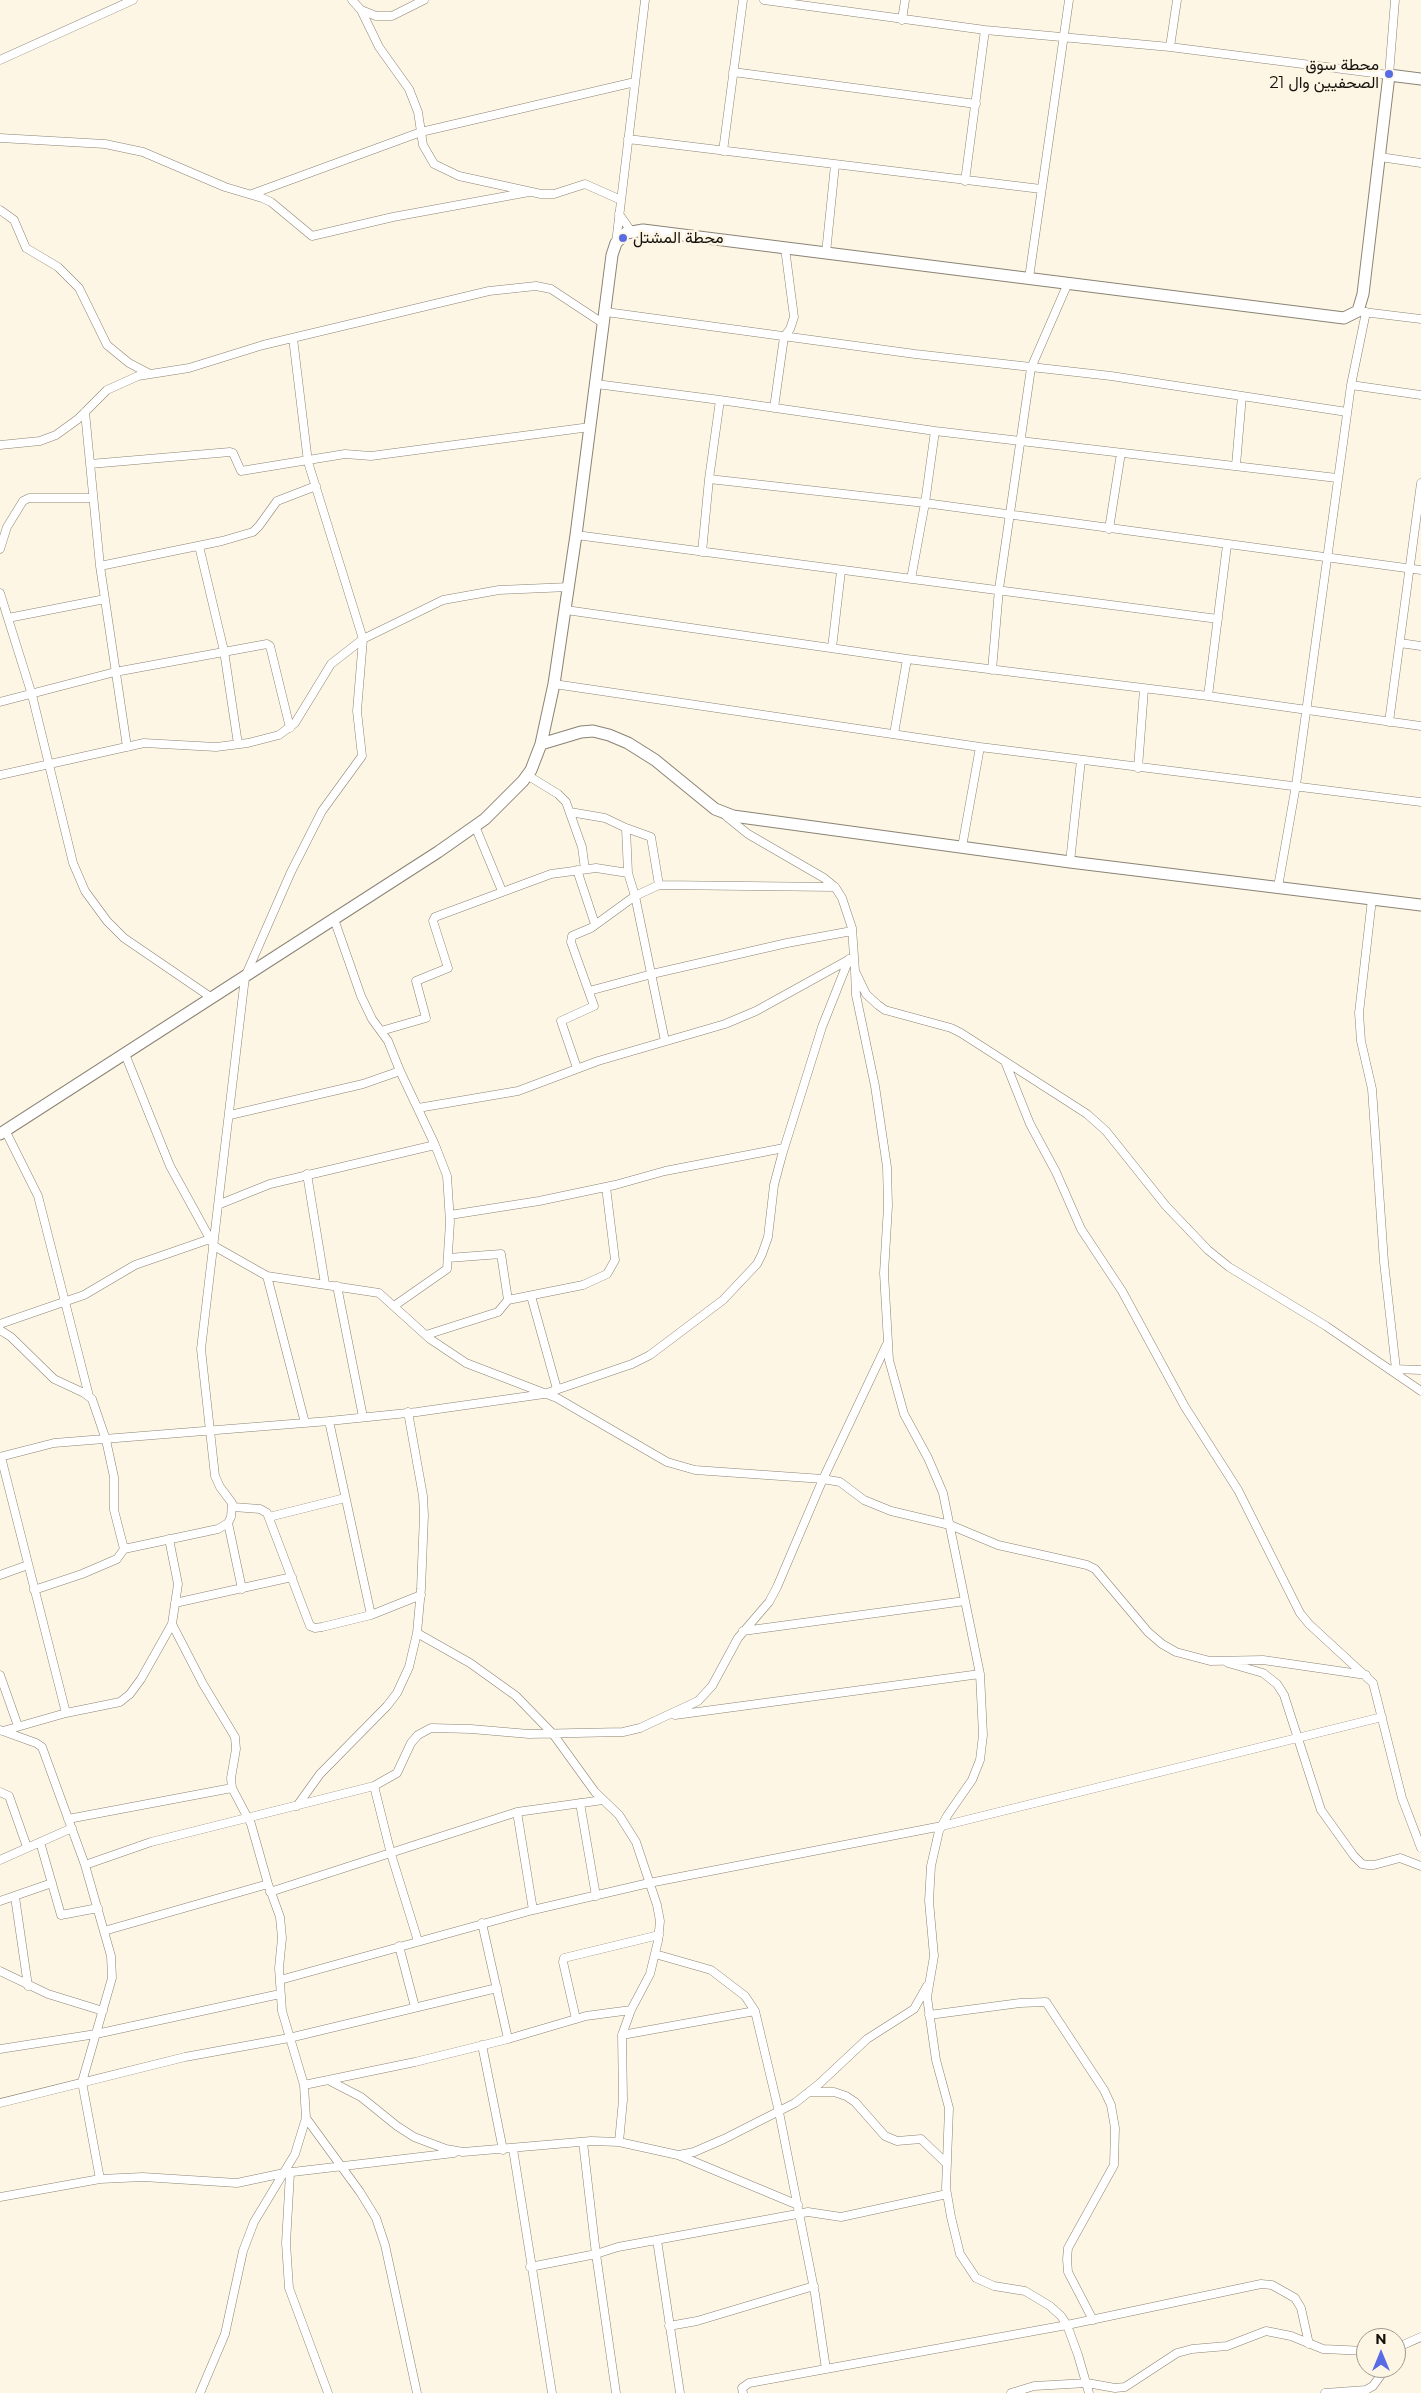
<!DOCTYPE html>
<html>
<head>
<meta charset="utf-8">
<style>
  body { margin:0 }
  #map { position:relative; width:1421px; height:2393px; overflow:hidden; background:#fef6e5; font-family:Montserrat,sans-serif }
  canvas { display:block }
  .north { position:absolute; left:1356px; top:2328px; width:50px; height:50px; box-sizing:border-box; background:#fef6e5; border:1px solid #a09a8e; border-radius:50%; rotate:0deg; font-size:14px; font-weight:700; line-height:20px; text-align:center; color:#14110b }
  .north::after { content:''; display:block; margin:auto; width:18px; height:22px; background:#586de3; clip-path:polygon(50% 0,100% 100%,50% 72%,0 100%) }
</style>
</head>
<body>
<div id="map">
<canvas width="1421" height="2393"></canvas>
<div class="north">N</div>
</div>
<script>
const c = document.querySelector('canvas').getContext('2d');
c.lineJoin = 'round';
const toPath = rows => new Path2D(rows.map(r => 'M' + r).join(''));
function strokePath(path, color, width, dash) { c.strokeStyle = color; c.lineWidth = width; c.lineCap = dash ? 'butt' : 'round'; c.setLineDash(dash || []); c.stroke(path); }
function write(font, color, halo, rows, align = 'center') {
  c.font = font + ' Montserrat,Vazirmatn,sans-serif'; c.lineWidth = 5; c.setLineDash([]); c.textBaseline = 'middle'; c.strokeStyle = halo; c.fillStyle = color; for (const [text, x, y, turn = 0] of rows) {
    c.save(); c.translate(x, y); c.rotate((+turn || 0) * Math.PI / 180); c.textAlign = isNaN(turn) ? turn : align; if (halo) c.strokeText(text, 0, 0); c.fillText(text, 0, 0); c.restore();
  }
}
const street = toPath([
  [352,0,361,10,379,47,409,89,418,112,423,145,434,164,459,176,541,194,554,194,585,184,621,200],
  [764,0,985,30,1170,47,1389,75,1395,0],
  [361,10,376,16,392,16,424,0],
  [902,20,905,0],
  [1170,47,1177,0],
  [0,60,133,0],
  [733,72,976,104],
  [0,138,105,144,143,152,225,187,262,198,271,202,312,236,393,217,529,192],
  [628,139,1041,189],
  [723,151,743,0],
  [1380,157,1421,163],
  [965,181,985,30],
  [252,194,421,132,635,82],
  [0,210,14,220,26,248,58,267,79,288,107,345,129,363,150,374],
  [619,214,631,231],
  [616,243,645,0],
  [826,253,835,165],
  [1029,278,1069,0],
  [606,312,915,354,1111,376,1347,412],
  [1363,312,1421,319],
  [596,384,720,400,935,431,1337,478],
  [1351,385,1421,395],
  [774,408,784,337,790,329,794,317,785,248],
  [85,412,100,566,127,747],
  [0,445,40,441,56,435,78,419,107,390,138,376,189,368,263,345,489,291,536,286,551,289,604,324],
  [90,464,230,452,233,453,241,471,345,454,371,456,590,427],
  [1236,465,1242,396],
  [709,479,925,503,1421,570],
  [1109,529,1121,453],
  [576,535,1218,619],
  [199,546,224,651,238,744],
  [0,549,7,527,23,501,29,498,93,498],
  [702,552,709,479,720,400],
  [100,566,222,541,253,532,259,526,277,501,316,486],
  [911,579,925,503,935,431],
  [0,593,32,695,73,863,85,891,107,921,124,938,212,998],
  [566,610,907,659,1208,696,1421,726],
  [8,618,105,599],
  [1400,643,1421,646],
  [832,648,841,571],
  [992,670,999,589,1031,368,1068,283],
  [554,684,980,747,1421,802],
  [1208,696,1227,545],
  [0,702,115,672,267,644,270,646,290,728],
  [1389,722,1421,483],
  [894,734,907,659],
  [1138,768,1144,689],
  [0,775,144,743,216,747,248,743,279,735,295,723,331,664,363,639,443,600,499,590,569,587],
  [527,775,558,794,566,802,582,847,585,869],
  [570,812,605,818,626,828,651,837,659,885,635,896,591,928,572,936,571,942,594,1006,561,1021,577,1068],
  [727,817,748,834,824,878,835,887,842,898,852,928,855,971,866,994,878,1005,885,1010,951,1028,961,1033,1087,1114,1106,1131,1166,1206,1208,1250,1229,1267,1326,1326,1421,1391],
  [475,826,502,891],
  [626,828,628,873,635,896,665,1041],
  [962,847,980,747],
  [1070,862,1081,760],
  [577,870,595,924],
  [659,885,835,887],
  [1278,887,1296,785,1351,385,1366,312],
  [1372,899,1359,1013,1361,1041,1372,1089,1384,1262,1396,1369],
  [334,919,361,996,372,1019,388,1041,400,1071,435,1145,447,1176,450,1222,447,1269,394,1306],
  [855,971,856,995,875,1086,887,1167,888,1206,884,1273,889,1360,904,1414,928,1458,943,1493,980,1674,983,1735,980,1760,972,1780,947,1816,939,1831,931,1866,929,1901,934,1956,927,1997,936,2060,949,2108,946,2188,951,2217,960,2254,976,2278,994,2286,1025,2291,1050,2306,1061,2316,1067,2325,1078,2355,1089,2393],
  [589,991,652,974,787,943,852,931],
  [381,1031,426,1018,416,981,448,968,433,921,435,917,551,874,596,868,628,873],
  [125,1054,170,1166,214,1246,267,1276,379,1293,430,1339,466,1363,557,1398,667,1462,695,1470,823,1479,840,1482,864,1500,891,1511,950,1525,998,1545,1087,1565,1095,1569,1148,1632,1162,1644,1176,1652,1210,1661,1263,1660,1366,1675],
  [1006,1064,1030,1124,1056,1172,1081,1229,1122,1291,1185,1407,1238,1490,1300,1613,1309,1624,1373,1683,1402,1798,1421,1848],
  [418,1108,518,1091,598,1061,725,1024,756,1011,850,959],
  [230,1115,363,1084,400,1071],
  [5,1130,38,1196,89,1396],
  [307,1174,325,1284],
  [220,1204,270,1184,435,1145],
  [450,1215,539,1201,615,1185,665,1171,784,1148],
  [448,1258,501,1254,508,1300],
  [267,1276,305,1423],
  [337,1286,363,1417],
  [531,1296,557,1389],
  [0,1324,84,1295,135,1265,210,1239],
  [0,1330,11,1337,54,1379,84,1393,92,1399,106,1440,114,1477,114,1510,124,1549,117,1559,82,1574,34,1590],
  [426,1335,498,1312,508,1300,583,1285,607,1274,615,1260,606,1187],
  [1393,1369,1421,1370],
  [329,1421,371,1615],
  [0,1457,54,1443,329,1421,417,1412,544,1394,632,1364,650,1355,723,1300,757,1264,762,1254,768,1237,774,1185,782,1155,822,1027,849,959],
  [1,1457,66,1713],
  [233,1507,260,1509,267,1513,310,1626,315,1628,322,1627,371,1615,421,1595],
  [269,1517,345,1498],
  [228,1523,242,1589],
  [169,1539,178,1584,172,1624,203,1684,235,1737,236,1749,231,1778,232,1788,251,1824,268,1884,280,1917,282,1938,279,1968,282,2011,304,2085,306,2118,295,2154,254,2222,243,2251,225,2334,200,2393],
  [124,1549,218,1529,228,1523,231,1517,232,1503,220,1487,215,1476,201,1349,245,977,291,872,322,811,362,756,357,711,363,639,308,462,293,338],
  [0,1575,28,1565],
  [175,1603,292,1577],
  [743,1631,965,1601],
  [417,1633,470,1663,516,1696,553,1734,595,1792,619,1815,636,1842,657,1905,660,1921,658,1941,650,1974,631,2010,622,2035,623,2100,619,2142],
  [1228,1663,1263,1673,1277,1684,1284,1695,1321,1810,1354,1856,1362,1864,1368,1865,1374,1865,1400,1858,1421,1866],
  [0,1675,18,1726],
  [675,1715,980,1674],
  [0,1730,36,1743,42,1747,85,1865,111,1956,112,1978,82,2082,100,2179],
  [3,1731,66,1713,120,1702,130,1694,141,1679,172,1624],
  [374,1786,391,1854,418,1941],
  [0,1792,9,1796,27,1847],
  [580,1803,596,1896],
  [297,1806,320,1774,387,1706,397,1693,409,1667,417,1633,421,1589,424,1515,423,1496,408,1412],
  [517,1812,533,1910],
  [68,1819,232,1788],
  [40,1842,61,1915,98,1908],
  [0,1860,72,1828],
  [85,1865,151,1842,374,1786,397,1773,411,1743,418,1735,431,1728,471,1729,529,1734,623,1732,640,1728,698,1701,712,1686,738,1638,769,1602,777,1587,823,1479,886,1346],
  [270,1892,517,1812,603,1800],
  [15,1897,28,1986],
  [0,1901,52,1883],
  [482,1923,508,2039],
  [104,1931,268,1884],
  [399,1946,415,2007],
  [655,1954,711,1970,745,1996,755,2011,779,2112,815,2294,826,2369],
  [0,1971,48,1994,103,2011],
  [280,1980,533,1910,649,1883,942,1826,1382,1717],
  [929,2015,1020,2003,1046,2002,1104,2090,1111,2105,1115,2128,1114,2165,1068,2248,1067,2259,1068,2272,1093,2320],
  [576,2019,563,1962,564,1958,659,1935],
  [622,2035,755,2011],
  [482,2045,503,2150],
  [0,2049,96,2034,280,1994],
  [328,2080,361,2097,397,2126,414,2137,446,2149,463,2152,591,2141,619,2142,678,2155,798,2205],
  [304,2085,415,2062,508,2039,586,2016,631,2010],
  [809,2092,834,2092,846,2096,855,2102,885,2136,897,2141,921,2139,946,2163],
  [0,2103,185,2057,289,2038,497,1988],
  [306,2118,360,2192,376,2218,385,2245,417,2393],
  [583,2142,596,2254,616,2393],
  [513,2149,552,2393],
  [679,2155,694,2152,724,2139,795,2103,819,2084,867,2039,914,2009,927,1986],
  [290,2173,286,2243,289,2288,328,2393],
  [0,2197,100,2179,143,2177,237,2183,284,2173,454,2153],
  [657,2240,680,2393],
  [530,2267,596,2254,618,2247,808,2212,841,2217,947,2194],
  [669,2326,697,2321,814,2286],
  [1396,2348,1421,2337],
  [743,2393,742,2388,749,2383,1067,2325,1261,2284,1272,2285,1295,2298,1301,2308,1309,2344],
  [1011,2393,1034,2386,1087,2383,1115,2388,1125,2387,1177,2353,1192,2349,1227,2346,1266,2331,1291,2336,1323,2349,1366,2351],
  [1325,2393,1366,2390,1373,2386,1386,2368]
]);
const secondary = toPath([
  [541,744,581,732,593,731,609,735,628,743,655,760,715,809,733,816,1070,862,1421,905],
  [0,1134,438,852,485,819,523,781,531,770,541,744,554,684,576,535,612,255,616,243,626,233,643,230,1344,318,1358,311,1363,294,1389,75,1421,79]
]);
strokePath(street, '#8b8374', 9);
strokePath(secondary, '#8b8374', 13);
strokePath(street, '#fff', 8);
strokePath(secondary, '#fff', 11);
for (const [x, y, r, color] of [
  [1389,74,5,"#586de3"],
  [623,238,5,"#586de3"]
]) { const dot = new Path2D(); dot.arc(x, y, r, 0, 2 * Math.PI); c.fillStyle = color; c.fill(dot); strokePath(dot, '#fef6e5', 2); }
write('16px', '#14110b', '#fef6e5', [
  ["محطة سوق",1379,65],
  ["الصحفيين وال 21",1379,83],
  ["محطة المشتل",633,238,"left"]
], 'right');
</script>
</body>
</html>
